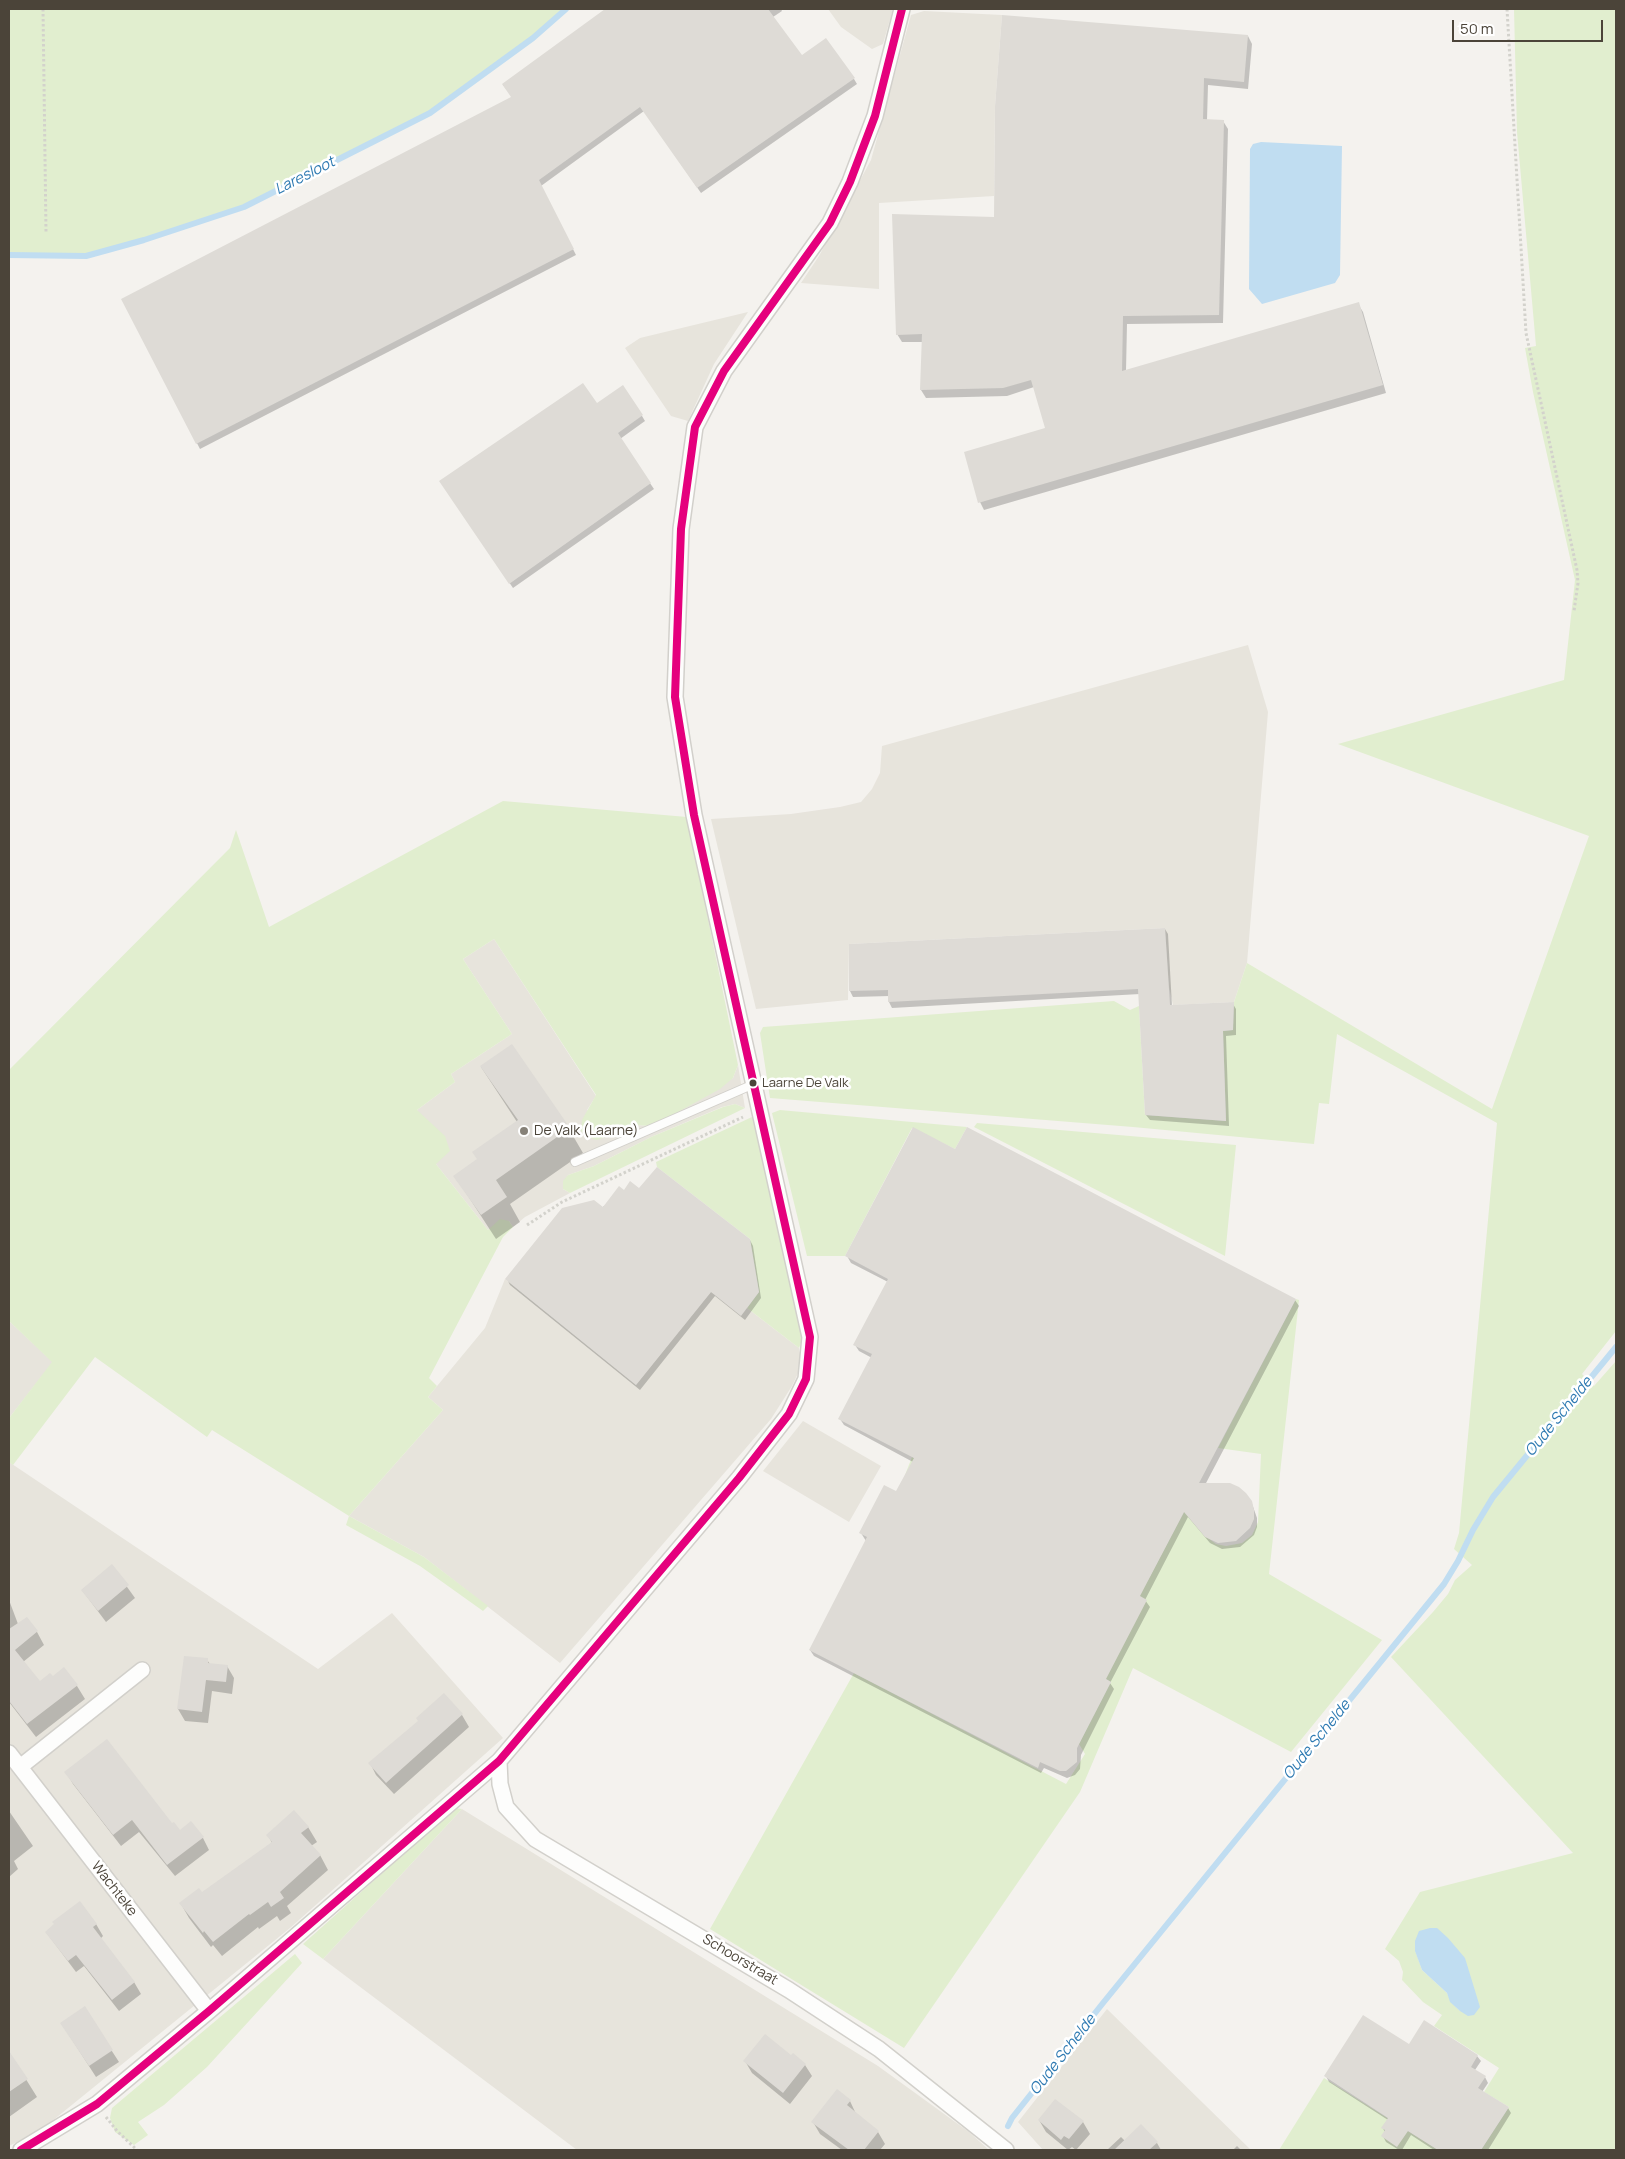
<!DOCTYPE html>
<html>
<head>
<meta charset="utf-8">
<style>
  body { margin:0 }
  #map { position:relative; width:1625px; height:2159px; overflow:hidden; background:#f4f2ee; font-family:Manrope,sans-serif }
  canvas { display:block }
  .frame { position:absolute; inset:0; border:10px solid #4b4439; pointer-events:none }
  .scale { position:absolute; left:1452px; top:20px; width:151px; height:22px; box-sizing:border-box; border:2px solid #4b4439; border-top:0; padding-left:6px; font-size:15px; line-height:18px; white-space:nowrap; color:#4b4439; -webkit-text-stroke:4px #fff; paint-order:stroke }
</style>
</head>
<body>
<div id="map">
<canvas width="1625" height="2159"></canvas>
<div class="frame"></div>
<div class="scale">50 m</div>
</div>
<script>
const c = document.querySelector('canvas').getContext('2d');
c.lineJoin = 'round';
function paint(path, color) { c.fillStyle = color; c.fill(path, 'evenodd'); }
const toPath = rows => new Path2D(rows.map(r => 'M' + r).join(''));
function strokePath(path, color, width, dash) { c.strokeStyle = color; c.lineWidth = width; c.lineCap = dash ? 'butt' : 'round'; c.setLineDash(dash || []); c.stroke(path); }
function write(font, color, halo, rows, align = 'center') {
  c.font = font + ' Manrope,sans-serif'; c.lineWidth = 5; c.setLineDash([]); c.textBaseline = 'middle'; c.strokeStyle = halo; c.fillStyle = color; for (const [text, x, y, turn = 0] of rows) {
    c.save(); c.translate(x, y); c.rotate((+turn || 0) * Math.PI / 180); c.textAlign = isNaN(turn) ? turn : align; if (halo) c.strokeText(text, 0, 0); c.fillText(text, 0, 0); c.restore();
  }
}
paint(toPath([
  [828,9,893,9,883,44,872,49,841,27],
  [924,11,1002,15,995,106,994,196,879,203,879,289,801,283,819,256,871,160,911,15],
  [748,312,714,364,688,421,671,416,625,348,640,338],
  [1248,645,1268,712,1247,963,1234,1002,1173,1005,1169,987,1165,928,849,944,848,1000,756,1009,711,819,791,814,840,807,861,802,872,789,880,773,882,746],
  [494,939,596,1096,587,1110,623,1130,636,1125,650,1126,733,1078,738,1065,745,1108,735,1104,722,1107,651,1137,594,1166,568,1175,563,1189,570,1193,525,1217,513,1227,509,1221,488,1230,436,1164,417,1110,455,1082,451,1074,512,1034,463,959],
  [505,1279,636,1385,711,1292,747,1308,799,1348,801,1361,800,1369,792,1386,771,1419,560,1663,424,1557,349,1516,443,1410,428,1397,485,1328],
  [9,1321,53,1362,9,1418],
  [803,1421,881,1466,849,1522,763,1471],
  [9,1462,318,1669,392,1613,503,1738,290,1928,41,2130,9,2146],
  [462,1809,878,2066,969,2132,989,2150,577,2150,323,1959],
  [1107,2009,1251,2150,1043,2150,1018,2122]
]), '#e7e4dc');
paint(toPath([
  [9,9,566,9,533,38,430,113,244,207,144,240,86,256,9,255],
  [1514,9,1616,9,1616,1331,1582,1374,1594,1386,1616,1361,1616,2150,1481,2150,1509,2107,1484,2092,1499,2068,1434,2026,1442,2015,1423,2002,1402,1980,1403,1972,1399,1961,1385,1949,1420,1892,1573,1853,1391,1657,1433,1612,1448,1594,1455,1580,1472,1565,1454,1549,1459,1533,1497,1123,1337,1034,1329,1104,1319,1103,1314,1144,1133,1127,770,1098,760,1033,763,1027,1114,1001,1130,1010,1139,1006,1145,1115,1226,1121,1223,1031,1233,1030,1234,1002,1247,963,1492,1109,1589,836,1338,744,1564,680,1575,580,1533,392,1525,348,1536,346,1517,132],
  [1415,1941,1460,2011,1451,2002,1447,1993,1422,1970,1415,1950],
  [503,801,687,817,738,1065,733,1078,720,1089,676,1113,650,1126,636,1125,597,1140,588,1137,581,1131,582,1120,596,1095,494,939,463,959,512,1034,451,1074,455,1082,417,1110,445,1136,450,1151,436,1164,488,1230,500,1219,509,1221,513,1227,503,1237,429,1378,437,1386,428,1397,443,1410,349,1516,424,1557,488,1606,483,1611,420,1566,346,1525,349,1516,212,1430,207,1437,95,1357,13,1465,9,1462,9,1418,52,1362,9,1321,9,1070,230,848,236,830,269,927],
  [735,1104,745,1108,570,1193,563,1189,563,1181,568,1175,594,1166,651,1137,723,1107],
  [780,1110,967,1127,955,1149,912,1128,845,1256,807,1256,772,1113],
  [754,1116,802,1340,799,1348,747,1308,759,1292,750,1239,657,1167,656,1162],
  [977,1123,1236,1145,1225,1256,974,1127],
  [1296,1299,1299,1300,1269,1574,1382,1640,1291,1752,1133,1668,1080,1792,904,2048,710,1929,854,1673,1066,1784,1085,1754,1079,1744,1111,1682,1106,1679,905,1475,912,1457,1148,1580,1190,1501,1204,1535,1216,1544,1226,1546,1242,1543,1252,1535,1258,1522,1261,1454,1218,1448],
  [455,1808,462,1809,323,1959,303,1944],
  [295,1954,302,1963,207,2067,164,2105,138,2122,148,2135,134,2145,115,2132,110,2118,112,2108],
  [1324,2078,1438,2150,1279,2150]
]), '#e1eecf');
paint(toPath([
  [1261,142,1342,146,1340,275,1335,283,1262,304,1249,289,1250,149,1253,144],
  [1430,1928,1437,1928,1448,1938,1465,1958,1480,2007,1474,2015,1468,2016,1460,2011,1450,2002,1447,1993,1422,1970,1415,1951,1415,1941,1419,1931]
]), '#c0ddf1');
paint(toPath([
  [607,9,781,9,782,11,773,17,802,57,854,79,857,84,701,193,644,111,541,186,576,255,200,449,123,300,513,98,503,85],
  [1248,36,1252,44,1248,89,1208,85,1207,120,1223,121,1228,129,1223,323,1127,324,1126,371,1358,304,1363,312,1386,393,984,510,980,502,1046,429,1034,387,1007,396,926,398,921,390,923,342,902,342,897,334,995,219],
  [597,405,642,416,645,421,620,439,654,489,513,588,444,487],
  [1165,929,1168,934,1172,1006,1233,1004,1236,1009,1236,1035,1226,1036,1229,1126,1150,1120,1146,1115,1140,994,892,1008,889,1002,890,996,853,997,850,991,850,945],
  [511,1046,569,1129,583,1153,510,1204,520,1222,496,1239,455,1176,478,1160,517,1122,481,1067],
  [956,1151,1295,1300,1299,1306,1205,1485,1251,1501,1257,1518,1257,1527,1254,1535,1240,1547,1222,1549,1210,1543,1188,1517,1145,1600,1150,1607,1110,1683,1114,1689,1081,1755,1080,1769,1075,1775,1067,1778,1044,1768,1041,1773,814,1656,810,1650,866,1541,861,1533,897,1493,913,1462,844,1425,840,1419,872,1358,859,1351,855,1345,888,1282,851,1263,847,1256],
  [640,1190,750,1240,753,1246,761,1298,745,1320,715,1296,640,1390,510,1285,507,1279,624,1191],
  [112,1566,135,1598,106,1622,82,1590],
  [9,1600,18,1624,37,1632,44,1645,23,1662,40,1683,53,1677,77,1686,85,1699,36,1737,9,1702],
  [207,1660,210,1664,227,1666,234,1678,232,1694,212,1691,208,1723,185,1721,178,1709],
  [444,1695,462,1715,469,1727,394,1794,376,1775,370,1763,419,1722],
  [66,1772,172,1824,180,1831,203,1838,209,1850,175,1876,139,1832,121,1846,73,1784],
  [9,1811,33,1846,14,1861,18,1869,9,1877],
  [308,1827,317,1842,311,1846,320,1855,328,1870,287,1906,291,1913,280,1921,277,1916,259,1929,258,1927,222,1956,213,1945,211,1947,189,1918,181,1904,202,1894,272,1843,268,1835],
  [96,1924,103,1936,100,1939,134,1982,141,1994,119,2011,84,1966,76,1972,46,1932],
  [84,2008,119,2062,96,2077,69,2035],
  [1409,2046,1477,2056,1481,2061,1475,2070,1485,2077,1488,2083,1482,2092,1508,2108,1511,2113,1488,2150,1434,2150,1411,2135,1402,2150,1399,2150,1386,2142,1383,2136,1385,2133,1383,2128,1388,2120,1329,2082,1326,2076],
  [9,2052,37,2097,9,2117],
  [791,2057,805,2065,812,2076,790,2104,752,2073,745,2061],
  [850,2101,856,2114,878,2132,885,2144,880,2150,842,2150,820,2134,813,2122],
  [1039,2120,1083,2122,1090,2134,1076,2150,1072,2147,1068,2150,1046,2132],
  [1121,2137,1125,2141,1157,2143,1161,2150,1107,2150],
  [1237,2146,1241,2150,1233,2150]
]), '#0003');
strokePath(toPath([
  [9,255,86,256,144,240,244,207,430,113,533,38,566,9],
  [1008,2126,1012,2118,1103,2003,1444,1584,1458,1561,1473,1530,1493,1497,1616,1347]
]), '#c0ddf1', 6);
paint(toPath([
  [605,9,768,9,802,55,826,38,855,78,697,188,640,107,539,180,574,249,196,444,121,299,511,97,502,84],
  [1002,15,1248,35,1244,82,1204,78,1203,119,1224,120,1219,315,1123,316,1122,371,1359,302,1383,385,978,503,964,452,1045,428,1031,380,1003,388,920,390,922,334,896,335,892,214,994,217,995,106],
  [583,383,597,403,623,385,643,415,618,433,651,483,509,584,439,481],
  [1165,928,1170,1005,1234,1002,1233,1030,1223,1031,1226,1121,1145,1115,1138,989,888,1002,888,990,849,991,849,944],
  [512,1044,570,1128,496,1180,507,1197,481,1215,453,1176,477,1159,472,1152,518,1120,480,1066],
  [913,1127,955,1149,967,1127,1296,1299,1199,1483,1230,1483,1239,1487,1246,1493,1252,1501,1254,1510,1254,1519,1250,1528,1236,1541,1218,1543,1205,1537,1184,1512,1140,1596,1147,1600,1106,1679,1111,1682,1077,1748,1077,1762,1066,1771,1060,1771,1040,1762,1038,1768,809,1650,867,1537,859,1533,884,1485,896,1491,914,1458,838,1419,872,1354,853,1345,888,1279,845,1256],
  [657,1167,750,1239,759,1292,741,1316,711,1292,636,1385,505,1279,562,1208,594,1200,603,1207,619,1186,624,1190,630,1181,639,1188],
  [112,1564,129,1585,98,1611,81,1590],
  [27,1617,38,1631,15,1650,40,1681,50,1673,53,1676,64,1667,78,1685,27,1724,9,1701,9,1629],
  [184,1656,208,1658,208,1663,228,1665,226,1682,206,1680,202,1712,177,1709],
  [444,1693,463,1714,386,1783,368,1763,418,1721,416,1718],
  [107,1739,172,1823,174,1822,180,1830,191,1821,204,1837,167,1865,132,1820,113,1835,64,1772],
  [294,1810,309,1827,301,1833,321,1855,280,1892,284,1898,271,1907,268,1902,250,1915,249,1914,213,1942,204,1931,203,1933,179,1903,199,1888,202,1892,272,1842,266,1835],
  [80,1901,97,1924,93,1927,135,1982,112,2000,76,1955,68,1961,45,1932,54,1924,52,1922],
  [85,2006,113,2050,89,2066,60,2023],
  [1363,2015,1409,2044,1424,2020,1478,2055,1471,2067,1486,2076,1478,2088,1509,2107,1481,2150,1438,2150,1408,2131,1397,2147,1381,2136,1385,2130,1381,2128,1388,2118,1324,2076],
  [765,2034,791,2055,793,2053,806,2064,783,2093,743,2061],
  [9,2051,28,2079,9,2092],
  [837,2089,851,2100,847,2105,879,2131,864,2150,849,2150,811,2122],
  [1055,2099,1084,2121,1069,2139,1064,2136,1061,2140,1038,2120],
  [1141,2124,1158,2142,1149,2150,1114,2150]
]), '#dedbd6');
const lane = toPath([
  [575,1162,754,1084]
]);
const street = toPath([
  [9,1753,209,2011],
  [499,1761,500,1784,506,1807,535,1839,789,1990,879,2049,1006,2150],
  [20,1767,142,1670],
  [21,2150,97,2104,209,2011,499,1761,739,1478,789,1414,806,1379,810,1337,694,815,675,697,681,529,695,427,724,371,830,223,850,182,875,116,902,9]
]);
strokePath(lane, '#d2d0cb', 10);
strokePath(street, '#d2d0cb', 18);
strokePath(toPath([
  [43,9,46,232],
  [1507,9,1526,333,1577,570,1578,583,1574,611],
  [527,1225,562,1202,743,1117],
  [106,2117,117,2131,137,2150]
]), '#d3d2cc', 3, [2.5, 2.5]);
strokePath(lane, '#fdfdfc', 8);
strokePath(street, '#fdfdfc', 15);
strokePath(toPath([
  [21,2150,97,2104,209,2011,499,1761,739,1478,789,1414,806,1379,810,1337,694,815,675,697,681,529,695,427,724,371,830,223,850,182,875,116,902,9]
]), '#e5007d', 8);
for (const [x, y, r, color] of [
  [753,1083,4.5,"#4b4439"],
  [524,1131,5,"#868178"]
]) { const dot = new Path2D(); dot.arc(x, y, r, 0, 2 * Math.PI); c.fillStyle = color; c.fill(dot); strokePath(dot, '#fff', 2); }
write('13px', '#4b4439', '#fff', [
  ["Laarne De Valk",762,1083]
], 'left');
write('14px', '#4b4439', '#fff', [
  ["De Valk (Laarne)",534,1131]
], 'left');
write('14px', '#4b4439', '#fff', [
  ["Wachteke",114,1889,52],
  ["Schoorstraat",740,1960,31]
]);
write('italic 15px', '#2e7ab2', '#fff', [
  ["Laresloot",305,176,-27],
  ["Oude Schelde",1559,1417,-51],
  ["Oude Schelde",1317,1740,-51],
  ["Oude Schelde",1063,2055,-52]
]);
</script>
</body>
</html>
